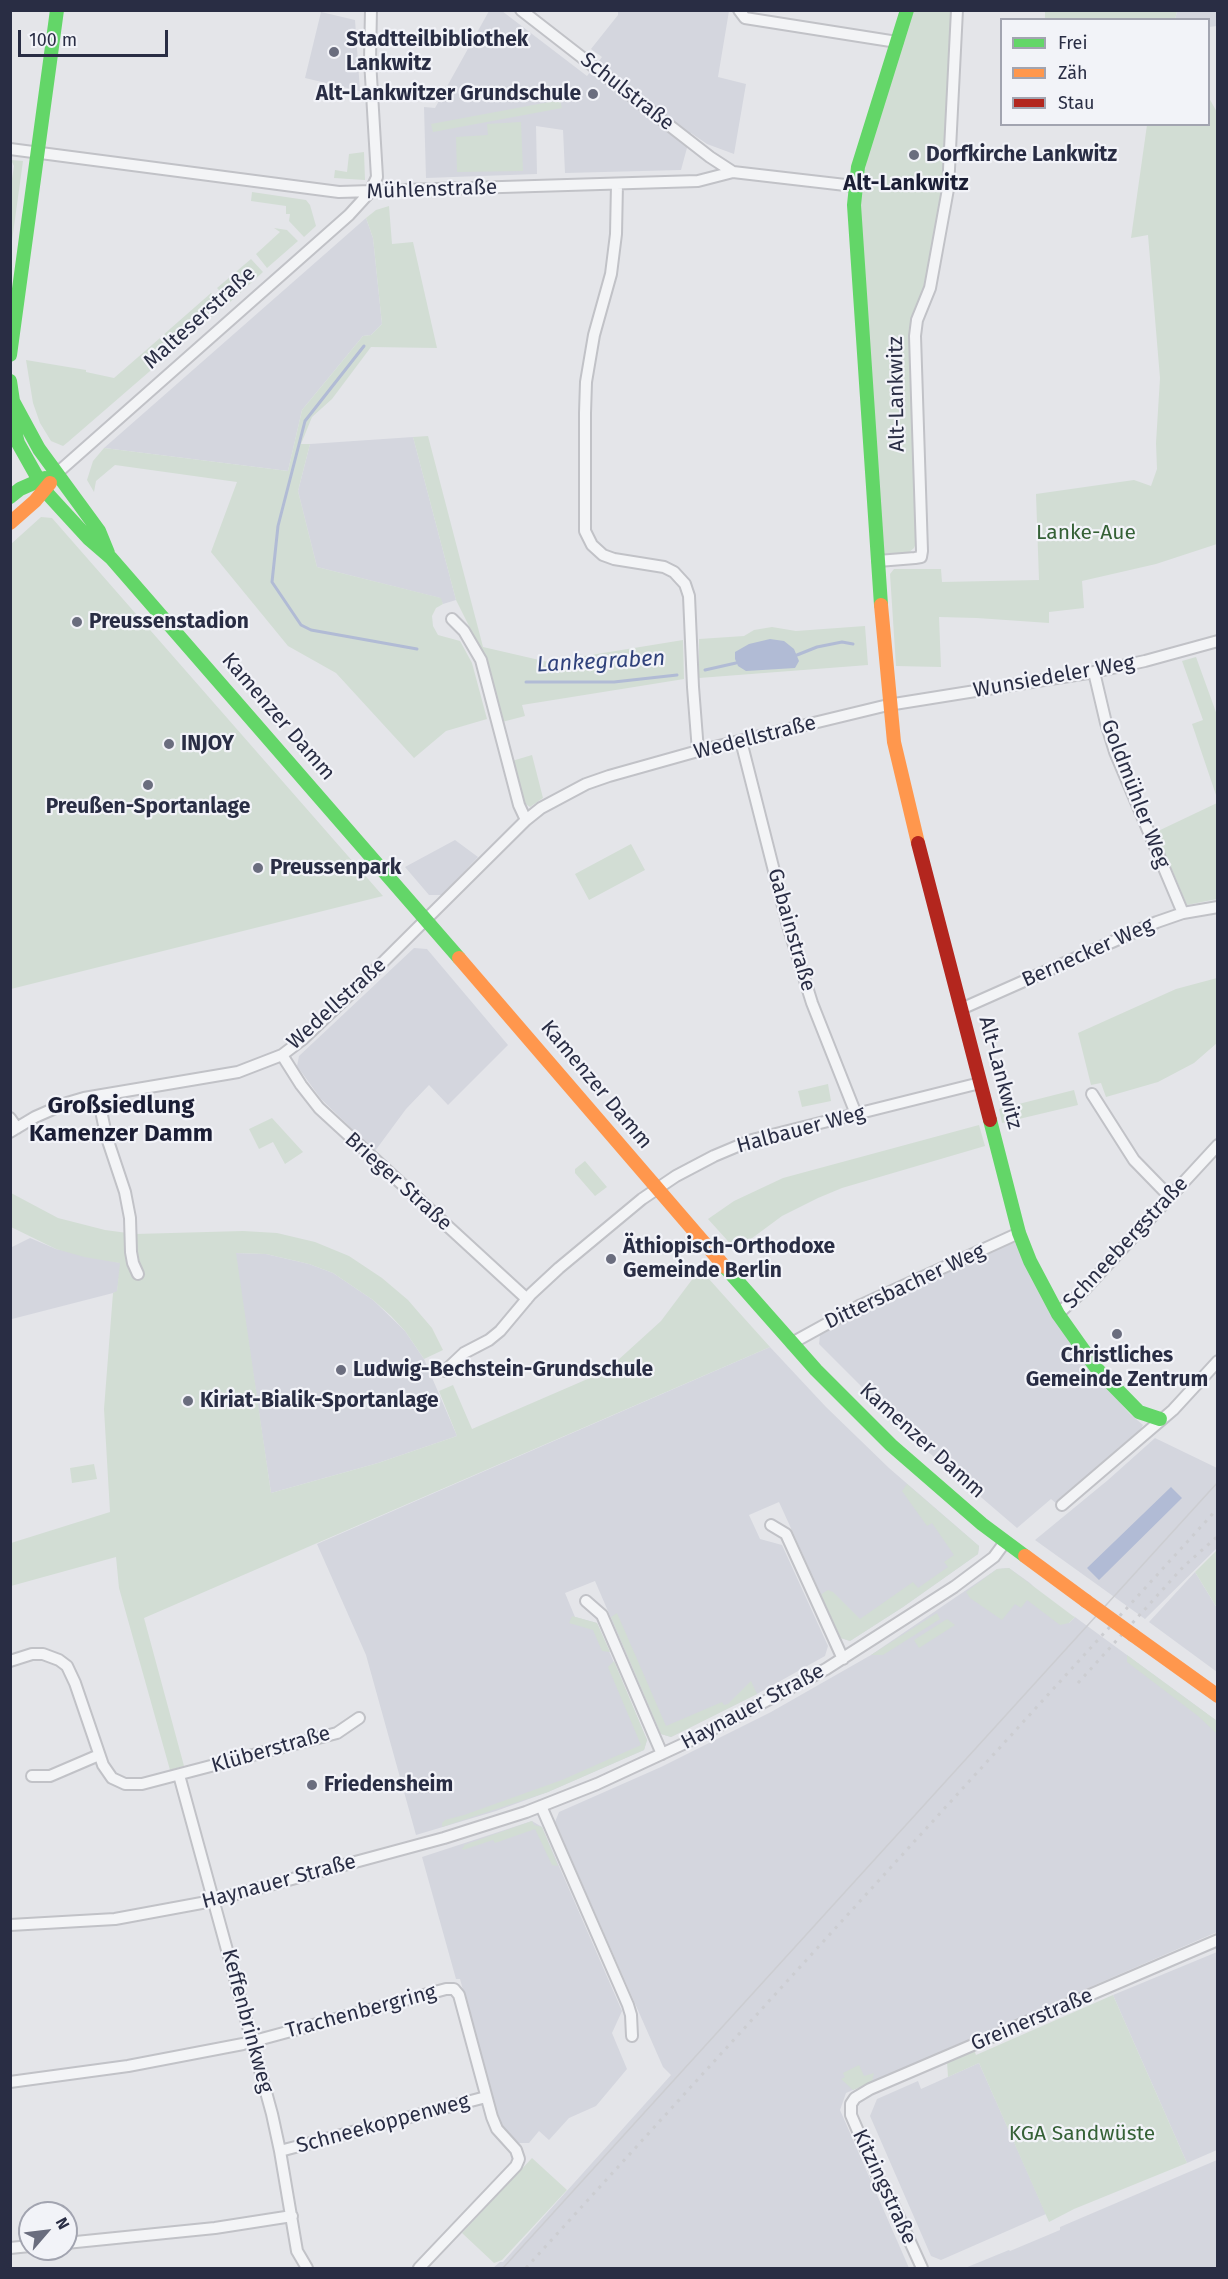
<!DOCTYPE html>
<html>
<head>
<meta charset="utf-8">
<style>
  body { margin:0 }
  #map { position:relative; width:1228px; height:2279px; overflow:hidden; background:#e4e5e9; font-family:"Fira Sans",sans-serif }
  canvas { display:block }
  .frame { position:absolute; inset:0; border:12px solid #292d44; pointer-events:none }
  .legend { position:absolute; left:1000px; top:18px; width:210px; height:108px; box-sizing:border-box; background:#f2f3f8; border:2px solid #a2a4b0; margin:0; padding:8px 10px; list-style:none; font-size:18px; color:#292d44 }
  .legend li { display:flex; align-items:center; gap:12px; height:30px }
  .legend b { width:30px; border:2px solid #a2a4b0 }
  .north { position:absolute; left:18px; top:2201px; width:60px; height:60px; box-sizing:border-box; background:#f2f3f8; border:2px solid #a2a4b0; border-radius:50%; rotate:62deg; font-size:16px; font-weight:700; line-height:24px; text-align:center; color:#292d44 }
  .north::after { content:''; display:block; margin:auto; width:21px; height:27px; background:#6a6d7e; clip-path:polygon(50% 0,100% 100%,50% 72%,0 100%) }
  .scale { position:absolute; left:18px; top:30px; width:150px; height:27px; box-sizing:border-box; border:3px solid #292d44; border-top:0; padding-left:8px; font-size:18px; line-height:21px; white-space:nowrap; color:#292d44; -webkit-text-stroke:4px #f2f3f8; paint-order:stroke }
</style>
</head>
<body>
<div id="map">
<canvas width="1228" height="2279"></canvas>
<div class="frame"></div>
<ul class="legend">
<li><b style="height:8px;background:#63d668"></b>Frei</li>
<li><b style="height:8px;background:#ff974d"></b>Zäh</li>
<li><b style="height:8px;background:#b3261e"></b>Stau</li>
</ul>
<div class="north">N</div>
<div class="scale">100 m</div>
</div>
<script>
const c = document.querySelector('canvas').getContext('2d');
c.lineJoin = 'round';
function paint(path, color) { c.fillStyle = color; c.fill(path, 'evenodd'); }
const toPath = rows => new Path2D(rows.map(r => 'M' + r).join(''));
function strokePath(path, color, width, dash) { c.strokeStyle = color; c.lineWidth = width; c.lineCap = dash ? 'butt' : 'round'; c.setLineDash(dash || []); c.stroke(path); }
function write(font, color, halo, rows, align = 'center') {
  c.font = font + ' "Fira Sans",sans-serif'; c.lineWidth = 4.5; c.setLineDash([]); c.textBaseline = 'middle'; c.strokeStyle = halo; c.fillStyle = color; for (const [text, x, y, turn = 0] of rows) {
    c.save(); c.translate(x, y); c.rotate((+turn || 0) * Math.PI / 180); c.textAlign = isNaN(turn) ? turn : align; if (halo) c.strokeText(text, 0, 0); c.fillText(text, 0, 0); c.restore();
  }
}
paint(toPath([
  [489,11,502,11,587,76,602,57,591,49,618,15,618,11,729,11,718,77,746,84,734,154,707,144,691,133,681,170,565,173,563,130,536,126,537,174,426,178,424,107,435,108],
  [1177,11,1217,11,1217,26,1209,27,1208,20,1175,20],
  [321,12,355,20,360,91,305,78],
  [366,218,373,238,382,324,371,335,363,336,302,410,288,471,104,448],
  [413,437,456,600,443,604,440,598,317,567,298,491,310,444],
  [455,840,478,857,442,895,429,895,405,867],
  [414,948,427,949,508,1045,448,1105,429,1085,406,1109,375,1151,321,1099,297,1066,299,1056],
  [30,1238,56,1249,121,1263,117,1292,12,1319,10,1248],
  [1012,1242,1017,1244,1105,1385,1129,1413,1143,1425,1139,1432,1057,1504,1051,1499,1017,1528,919,1444,819,1344,820,1335,865,1308],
  [235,1253,266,1254,309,1264,333,1273,373,1300,405,1331,424,1359,457,1436,378,1463,271,1493],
  [770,1347,826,1407,889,1468,979,1546,978,1554,903,1607,850,1641,841,1638,779,1502,749,1515,760,1539,782,1545,828,1646,825,1656,757,1694,671,1737,661,1734,595,1581,565,1593,575,1617,597,1623,647,1740,644,1750,548,1792,496,1811,416,1835,366,1655,317,1544],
  [1155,1438,1217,1468,1217,1548,1145,1619,1035,1540,1108,1480],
  [1009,1568,1030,1583,1069,1623,1075,1617,1217,1721,1217,1932,846,2093,840,2110,909,2268,493,2268,500,2262,503,2262,671,2075,663,2067,555,1822,559,1812,661,1767,771,1712,871,1655,997,1569],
  [1195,1572,1217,1608,1217,1672,1149,1622],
  [532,1821,542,1827,622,2011,612,2033,627,2069,596,2106,569,2118,549,2140,539,2131,529,2143,519,2143,509,2135,499,2121,460,1979,456,1979,422,1857],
  [1217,1952,1217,2150,1187,2163,1113,1995],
  [979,2063,1046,2214,941,2260,931,2256,870,2116,877,2099,918,2081,921,2089],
  [1217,2160,1217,2268,965,2268,1009,2250,1010,2251,1060,2230,1060,2227]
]), '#d4d6de');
paint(toPath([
  [913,11,953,11,945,179,925,289,914,317,918,539,914,548,907,554,884,556,859,198,871,141],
  [1045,11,1045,10,1177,11,1175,20,1045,19],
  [1209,98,1218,114,1217,544,1156,564,1082,581,1084,608,1049,612,1049,623,977,618,939,617,941,667,896,666,890,574,894,569,941,569,942,582,1039,580,1036,494,1134,480,1151,486,1157,469,1156,443,1160,378,1148,235,1131,238,1147,125,1208,124],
  [560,100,562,108,433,132,431,124],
  [521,122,523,171,457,172,456,137,488,135,487,124],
  [364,152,365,180,334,178,335,170,347,172,349,154],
  [11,160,23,161,11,248,10,191,14,166],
  [252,192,306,200,310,205,316,226,304,237,289,221,290,214,286,214,286,206,251,201],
  [389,206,392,244,413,242,437,348,371,347,332,399,312,417,301,444,310,444,298,491,317,567,441,598,443,604,436,608,432,616,433,626,438,635,460,641,472,663,487,719,446,731,414,758,336,673,288,646,211,552,237,482,115,465,96,481,94,492,87,480,93,461,104,448,288,471,302,410,363,336,371,335,382,324,373,238,366,218,376,210],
  [274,228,287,230,298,241,267,268,256,254,280,232],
  [251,259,263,272,230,302,217,288],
  [211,293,225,305,174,350,162,336],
  [160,338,172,352,68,442,63,446,51,441,40,423,33,403,26,360,86,370,86,372,114,378],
  [428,436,483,647,548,662,683,640,684,679,522,705,525,716,502,722,486,660,456,600,413,437],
  [41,517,52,518,383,896,11,989,11,544],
  [865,626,868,665,699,678,699,639,744,636,754,630,772,627,796,631],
  [1196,657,1217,715,1217,798,1192,724,1203,720,1182,661],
  [532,755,543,798,530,807,524,803,512,761],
  [1217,803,1217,899,1187,905,1156,832],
  [631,844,645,870,589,900,575,874],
  [1217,978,1217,1043,1194,1063,1158,1082,1106,1097,1101,1083,1091,1085,1078,1033,1176,989],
  [828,1084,831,1101,802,1107,798,1091],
  [1074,1090,1078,1105,1002,1123,999,1109],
  [272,1118,303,1152,285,1164,273,1142,259,1149,249,1129],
  [979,1125,985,1146,842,1188,818,1198,782,1216,736,1250,708,1219,734,1201,783,1178],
  [585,1161,607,1187,595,1196,575,1173,575,1169],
  [11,1193,58,1218,105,1230,135,1234,243,1231,277,1233,315,1242,349,1256,382,1278,408,1300,432,1328,443,1350,424,1359,405,1331,391,1316,373,1300,333,1273,309,1264,266,1254,236,1253,271,1493,378,1463,457,1436,439,1391,453,1385,472,1429,606,1371,661,1321,700,1269,770,1347,144,1618,184,1766,170,1770,119,1588,116,1557,11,1586,11,1543,110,1512,104,1409,113,1293,117,1291,120,1263,84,1257,56,1249,11,1227],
  [94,1464,97,1479,72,1483,70,1468],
  [907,1484,979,1546,978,1554,903,1607,850,1641,841,1638,821,1595,823,1593,828,1590,833,1592,860,1619,913,1582,918,1588,948,1567,944,1562,954,1555,932,1523,927,1526,902,1491],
  [1217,1550,1217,1608,1195,1572],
  [1009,1568,1073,1616,1075,1617,1069,1623,1060,1625,1027,1600,1021,1608,1015,1604,1002,1620,970,1598,966,1592,997,1569],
  [617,1613,666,1726,722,1702,724,1705,728,1704,751,1681,757,1694,671,1737,661,1734,611,1617],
  [937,1613,940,1619,883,1655,871,1655],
  [572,1616,597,1623,610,1652,602,1651,593,1630,569,1623],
  [947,1619,955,1625,919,1648,914,1640],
  [1127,1655,1217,1721,1217,1734,1198,1716,1127,1662],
  [614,1661,647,1740,644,1750,548,1792,442,1827,442,1823,445,1820,464,1815,562,1780,641,1745,608,1667],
  [532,1821,534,1825,542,1827,558,1866,552,1865,535,1829,495,1843,493,1840,463,1850,462,1848,464,1847,464,1845],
  [1113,1995,1187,2163,1074,2209,1049,2222,979,2063,948,2077,947,2062,974,2050,976,2055],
  [859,2065,864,2076,874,2073,872,2082,853,2090,841,2079,845,2077,843,2073],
  [532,2158,567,2190,502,2260,494,2263,462,2233]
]), '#d2ddd4');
paint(toPath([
  [770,639,784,641,794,649,799,661,795,668,746,671,738,666,735,659,735,652,749,644],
  [1171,1487,1182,1498,1099,1580,1087,1568]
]), '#b1bbd5');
strokePath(toPath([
  [364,346,305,421,278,526,272,582,301,625,311,630,417,649],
  [797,655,817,647,842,642,853,644],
  [705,670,736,663],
  [526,682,614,682,677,675]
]), '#b1bbd5', 3);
const street = toPath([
  [521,10,710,157,733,172],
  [739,10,745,18,897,42],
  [10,149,339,192,698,181,733,172,854,186],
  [617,184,616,234,611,274,594,335,586,382,585,413,585,531,592,545,603,555,614,559,664,567,674,572,685,584,689,596,693,687,698,751],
  [56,474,349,215,370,192,377,177,370,60,371,10],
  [878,561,915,558,921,557,922,551,915,336,917,320,930,288,948,189,957,10],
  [452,619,464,631,481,660,519,805,526,820],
  [1094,672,1106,723,1115,752,1183,913],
  [741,741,788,926,812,1003,856,1114],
  [961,1009,1157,922,1183,913,1218,907],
  [282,1055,301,1085,319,1108,527,1299],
  [1092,1094,1134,1160,1170,1197],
  [98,1096,106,1135,125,1192,130,1218,131,1252,133,1263,138,1274],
  [10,1118,17,1128],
  [10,1132,35,1117,67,1103,84,1098,238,1072,282,1055,303,1039,367,978,526,820,541,808,586,784,609,776,698,751,888,705,1094,672,1145,661,1218,641],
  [1058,1314,1086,1288,1218,1145],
  [792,1343,861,1305,1019,1233],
  [445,1371,464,1353,489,1340,500,1331,531,1294,559,1268,642,1199,676,1176,714,1156,752,1140,980,1083],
  [1062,1505,1173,1410,1218,1361],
  [771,1525,786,1534,843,1659],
  [586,1601,602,1615,662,1754],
  [10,1661,32,1654,43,1654,59,1660,67,1666,75,1683,103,1765,112,1778,125,1784,142,1784,337,1733,359,1718],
  [179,1775,272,2114,280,2151,297,2251,307,2268],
  [32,1776,50,1776,99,1755],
  [541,1806,628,2005,631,2015,632,2036],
  [10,1925,115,1919,207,1902,444,1838,526,1812,597,1784,694,1739,826,1669,954,1587,994,1557,1005,1542],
  [10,2082,128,2066,243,2044,446,1989,454,1989,459,1995,492,2117,497,2129,516,2150,519,2159,516,2166,419,2268],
  [280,2151,486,2097],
  [66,2243,215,2228,292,2216],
  [10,2248,30,2246],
  [922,2268,892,2202,880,2182,851,2115,851,2104,855,2098,870,2089,1218,1940]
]);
strokePath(street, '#c1c2c7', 14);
strokePath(street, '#f3f4f6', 10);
strokePath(toPath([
  [10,355,57,10],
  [10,381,13,401,12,420,18,443,45,491,89,539,111,558,459,958],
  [13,401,39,449,99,531,108,553],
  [10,497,20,489,45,478],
  [881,605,854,205,858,167,907,10],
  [990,1120,1019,1233,1030,1261,1058,1314,1097,1369,1139,1412,1160,1419],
  [725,1267,816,1370,891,1445,982,1524,1025,1556]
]), '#63d668', 14);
strokePath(toPath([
  [10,523,35,501,50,483],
  [881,605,894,742,918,843],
  [459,958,725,1267],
  [1025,1556,1086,1601],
  [1133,1635,1218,1696]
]), '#ff974d', 14);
strokePath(toPath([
  [918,843,990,1120]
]), '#b3261e', 14);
strokePath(toPath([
  [503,2268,1218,1482]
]), '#cccdd1', 1.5);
strokePath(toPath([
  [1078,1683,1184,1566,1218,1536],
  [526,2268,1218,1508]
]), '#cccdd1', 3, [3, 6]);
strokePath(toPath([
  [1086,1601,1133,1635]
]), '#ff974d', 14);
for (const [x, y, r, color] of [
  [334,52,6,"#6a6d7e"],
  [593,94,6,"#6a6d7e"],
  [914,155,6,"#6a6d7e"],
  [77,622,6,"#6a6d7e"],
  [169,744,6,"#6a6d7e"],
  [148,785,6,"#6a6d7e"],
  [258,868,6,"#6a6d7e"],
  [611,1259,6,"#6a6d7e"],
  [1117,1334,6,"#6a6d7e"],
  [341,1370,6,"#6a6d7e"],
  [188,1401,6,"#6a6d7e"],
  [312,1785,6,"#6a6d7e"]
]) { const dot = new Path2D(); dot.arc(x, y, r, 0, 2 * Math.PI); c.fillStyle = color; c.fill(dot); strokePath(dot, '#f2f3f8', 2); }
write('bold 21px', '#292d44', '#f2f3f8', [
  ["Stadtteilbibliothek",346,40],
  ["Lankwitz",346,64],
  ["Alt-Lankwitzer Grundschule",581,94,"right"],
  ["Dorfkirche Lankwitz",926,155],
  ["Preussenstadion",89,622],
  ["INJOY",181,744],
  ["Preußen-Sportanlage",148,807,"center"],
  ["Preussenpark",270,868],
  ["Äthiopisch-Orthodoxe",623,1247],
  ["Gemeinde Berlin",623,1271],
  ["Christliches",1117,1356,"center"],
  ["Gemeinde Zentrum",1117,1380,"center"],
  ["Ludwig-Bechstein-Grundschule",353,1370],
  ["Kiriat-Bialik-Sportanlage",200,1401],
  ["Friedensheim",324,1785]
], 'left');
write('21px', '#292d44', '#f2f3f8', [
  ["Schulstraße",627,92,38],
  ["Mühlenstraße",432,190,-2],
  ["Malteserstraße",200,318,-42],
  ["Alt-Lankwitz",897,394,-91],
  ["Wunsiedeler Weg",1054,677,-10],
  ["Kamenzer Damm",278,717,49],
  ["Wedellstraße",755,738,-14],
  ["Goldmühler Weg",1135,794,69],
  ["Gabainstraße",791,930,74],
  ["Bernecker Weg",1088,953,-24],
  ["Wedellstraße",337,1004,-42],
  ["Alt-Lankwitz",1000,1073,75],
  ["Kamenzer Damm",596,1085,50],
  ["Halbauer Weg",801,1130,-15],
  ["Brieger Straße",398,1182,42],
  ["Schneebergstraße",1126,1243,-47],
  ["Dittersbacher Weg",905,1287,-25],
  ["Kamenzer Damm",922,1441,42],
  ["Haynauer Straße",753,1707,-28],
  ["Klüberstraße",271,1750,-16],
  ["Haynauer Straße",279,1882,-15],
  ["Trachenbergring",361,2012,-15],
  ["Greinerstraße",1032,2020,-23],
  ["Keffenbrinkweg",247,2021,75],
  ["Schneekoppenweg",383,2124,-15],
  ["Kitzingstraße",884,2187,65]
]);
write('21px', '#356136', '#f2f3f8', [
  ["Lanke-Aue",1086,533],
  ["KGA Sandwüste",1082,2134]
]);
write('bold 22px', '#1b1e35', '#f2f3f8', [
  ["Alt-Lankwitz",906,184]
]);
write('italic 22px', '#30427b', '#f2f3f8', [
  ["Lankegraben",601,662,-3]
]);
write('bold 24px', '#1b1e35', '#f2f3f8', [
  ["Großsiedlung",121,1106],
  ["Kamenzer Damm",121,1134]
]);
</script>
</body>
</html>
